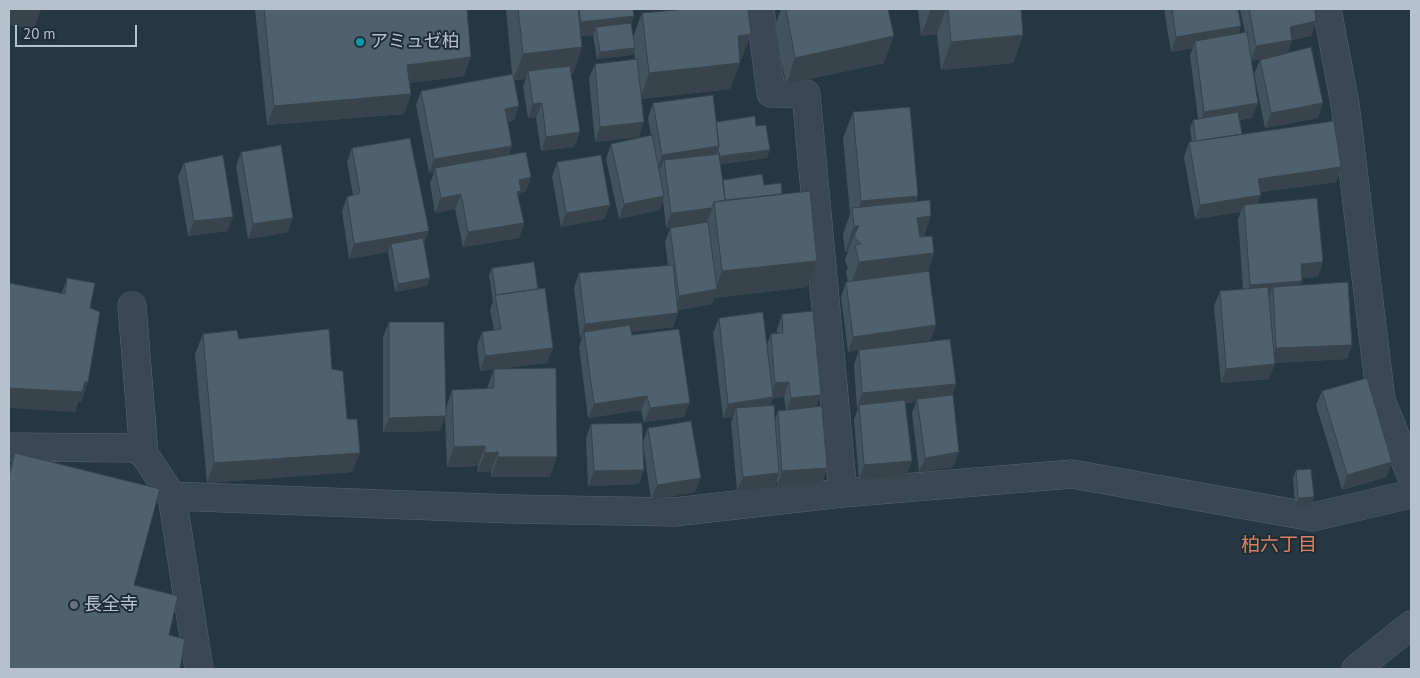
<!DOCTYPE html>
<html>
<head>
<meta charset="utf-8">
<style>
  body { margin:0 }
  #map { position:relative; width:1420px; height:678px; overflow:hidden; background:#253741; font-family:"PT Sans",sans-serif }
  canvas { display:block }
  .frame { position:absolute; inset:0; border:10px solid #b6c2cb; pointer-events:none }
  .scale { position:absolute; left:15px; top:25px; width:122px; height:22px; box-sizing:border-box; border:2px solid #b6c2cb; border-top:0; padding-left:6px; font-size:15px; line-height:18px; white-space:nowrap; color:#b6c2cb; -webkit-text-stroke:4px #1e2d36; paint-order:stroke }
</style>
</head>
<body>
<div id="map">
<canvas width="1420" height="678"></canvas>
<div class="frame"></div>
<div class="scale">20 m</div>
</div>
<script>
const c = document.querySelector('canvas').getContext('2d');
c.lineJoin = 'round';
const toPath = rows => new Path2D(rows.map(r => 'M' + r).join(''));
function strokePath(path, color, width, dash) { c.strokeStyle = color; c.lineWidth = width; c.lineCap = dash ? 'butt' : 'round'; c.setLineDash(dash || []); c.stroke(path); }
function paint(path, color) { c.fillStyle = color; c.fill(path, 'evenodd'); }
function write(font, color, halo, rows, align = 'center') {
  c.font = font + ' "PT Sans","Noto Sans JP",sans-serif'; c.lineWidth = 4; c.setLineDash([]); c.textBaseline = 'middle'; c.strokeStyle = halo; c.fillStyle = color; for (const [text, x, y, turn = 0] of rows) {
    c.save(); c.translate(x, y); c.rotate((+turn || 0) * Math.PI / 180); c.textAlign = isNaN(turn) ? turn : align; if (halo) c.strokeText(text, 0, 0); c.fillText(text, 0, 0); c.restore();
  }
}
const street = toPath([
  [760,9,771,93,806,94,843,493],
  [1327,9,1345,104,1381,400,1411,475],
  [132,306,144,454],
  [9,447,134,448,144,454,172,496,199,669],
  [172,496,512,509,674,512,843,493,1072,474,1313,517,1411,494],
  [1356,669,1411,625]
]);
strokePath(street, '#57656e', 29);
strokePath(street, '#3a4851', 28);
paint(toPath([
  [255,9,467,9,464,76,409,83,411,94,404,114,267,125],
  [506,9,633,9,631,23,633,37,642,13,741,60,740,60,740,63,730,89,641,99,639,137,595,142,589,78,595,64,635,60,634,51,632,55,597,59,593,35,581,36,582,47,573,74,571,74,580,132,574,147,541,151,536,118,528,118,523,86,526,79,514,80,519,106,514,120,508,122,512,146,509,155,531,177,526,191,520,193,518,197,524,223,519,238,463,247,455,209,435,213,430,183,434,173,429,173,416,105,421,91,512,74],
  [781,9,888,9,884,63,786,84,775,26],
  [918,9,1021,9,1023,35,1013,63,941,70,937,34,921,36],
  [1164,9,1238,9,1241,26,1238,34,1245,33,1240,9,1315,9,1316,21,1311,36,1292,40,1288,53,1318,118,1265,128,1254,74,1260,60,1262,59,1251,61,1258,103,1252,118,1240,120,1242,134,1341,167,1336,182,1261,192,1258,203,1318,277,1302,278,1300,285,1352,345,1347,359,1274,363,1269,379,1221,383,1214,306,1220,291,1243,289,1238,219,1241,212,1195,219,1184,157,1189,142,1192,142,1190,128,1193,120,1198,119,1190,55,1193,48,1171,52],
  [653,103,716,122,756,126,767,158,720,164,723,180,764,185,782,194,807,287,714,298,712,304,678,310,678,313,673,327,631,332,632,335,684,417,644,422,641,410,588,418,579,347,582,338,580,338,574,288,579,273,668,266,665,242,670,228,685,226,666,228,663,201,659,210,619,219,606,159,611,144,651,135,648,118],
  [853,112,918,196,916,202,924,236,934,253,928,271,931,340,860,350,956,384,952,395,953,467,919,472,912,413,916,402,905,403,912,461,906,476,859,480,854,420,858,408,857,408,854,365,859,350,848,352,841,297,846,282,848,282,846,272,848,267,846,264,845,259,848,252,845,252,843,234,850,214,843,138],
  [352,148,424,244,427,286,395,292,388,252,349,259,342,211,347,197,353,195,347,162],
  [241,152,288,232,248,239,236,166],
  [557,162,610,205,604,219,561,227,552,177],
  [184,163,228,231,188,236,178,177],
  [492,268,538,289,553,348,547,363,495,369,550,477,491,477,491,471,477,472,478,466,447,467,445,417,440,431,383,432,383,337,389,322,446,408,452,390,487,388,494,369,480,371,477,346,482,332,494,330,490,310,493,302,489,275],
  [67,278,90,308,88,382,81,402,78,402,75,412,62,293],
  [782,314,821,395,816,406,827,468,822,483,777,486,777,480,774,488,737,491,731,422,733,417,723,418,713,333,719,318,767,344,771,334,777,333,777,329],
  [784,397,786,410,778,411,775,420,770,405,773,398],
  [203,334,239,339,332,369,347,419,352,472,207,483,195,354],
  [1322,391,1392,462,1386,477,1342,490,1316,405],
  [591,424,643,442,648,428,695,492,651,500,643,443,639,484,588,486,586,439],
  [15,453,134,585,169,635,9,669,9,470],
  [1296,470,1314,497,1311,505,1295,505,1293,478]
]), '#43535d');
paint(toPath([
  [9,9,41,9,34,29,9,25],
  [931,9,946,9,937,34,921,36],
  [634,16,628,31,596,27,593,35,576,36,581,22],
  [1316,21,1311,36,1284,41,1290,27],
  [1241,26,1235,40,1195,41,1193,48,1171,52,1176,37],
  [751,34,741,60,729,62,738,36],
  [1023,35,1013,63,941,70,951,42],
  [894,36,884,63,786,84,795,58],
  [1292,40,1287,55,1251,61,1256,46],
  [582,47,573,74,530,78,528,71,526,79,513,80,523,54],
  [635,48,632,55,597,59,600,52],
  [471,57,464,76,400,84,407,65],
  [740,63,730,89,640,99,649,73],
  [411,94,404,114,267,125,274,106],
  [542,103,536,118,528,118,533,104],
  [1258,103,1252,118,1199,126,1204,112],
  [1323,103,1318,118,1265,128,1271,113],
  [519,106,514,120,500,123,505,109],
  [644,122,639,137,595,142,600,127],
  [580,132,574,147,541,151,546,137],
  [512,146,507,161,435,168,434,173,429,173,434,159],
  [719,146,714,161,664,160,661,168,657,169,662,155],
  [770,150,767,158,716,164,719,157],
  [1341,167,1336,182,1253,193,1258,179],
  [531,177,526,191,520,193,515,206,519,180],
  [461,194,455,209,435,213,441,198],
  [1261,195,1256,210,1244,205,1241,212,1195,219,1200,205],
  [664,196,659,210,619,219,624,204],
  [918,196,908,223,855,233,848,252,845,252,854,226,854,220,861,201],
  [610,205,604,219,561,227,566,213],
  [712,208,707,223,666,228,671,213],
  [931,216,922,242,907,244,917,218],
  [233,217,228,231,188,236,194,221],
  [293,218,288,232,248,239,253,224],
  [524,223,519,238,463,247,468,232],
  [429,231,424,245,391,244,388,252,349,259,354,244],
  [934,253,925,280,849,289,859,262],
  [817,261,807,287,714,298,712,304,674,310,679,296,715,290,722,271],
  [1323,262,1318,277,1295,279,1301,264],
  [430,278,427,286,395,292,398,284],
  [1302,281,1297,295,1273,287,1269,298,1244,300,1250,285],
  [678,313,673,327,585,338,584,332,582,338,580,338,585,324],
  [936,325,931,340,848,352,853,337],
  [1352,345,1347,359,1270,363,1276,348],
  [553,348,547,363,480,371,485,356],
  [1275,364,1269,379,1221,383,1226,369],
  [85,382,88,382,81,402,78,402,75,412,9,408,9,388],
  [789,382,784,397,773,398,767,412,736,408,733,417,723,418,728,404,770,398,775,383],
  [956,384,951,398,917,399,916,402,859,408,859,405,858,408,857,408,862,393],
  [821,395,815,409,786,412,791,398],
  [647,396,641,410,588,418,594,404],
  [690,403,684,417,644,422,650,408],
  [446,416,440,431,383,432,389,418],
  [485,446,478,466,447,467,454,447],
  [498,452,491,471,477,472,485,453],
  [959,452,953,467,919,472,925,458],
  [360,453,352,472,207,483,214,463],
  [498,457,557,457,550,477,491,477],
  [912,461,906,476,859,480,864,465],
  [1392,462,1386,477,1342,490,1347,475],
  [827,468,822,483,777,486,782,471],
  [644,470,639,484,588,486,594,471],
  [779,473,774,488,737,491,743,477],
  [701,478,695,492,651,500,657,485],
  [1314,497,1311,505,1295,505,1298,498]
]), '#37444c');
const building = toPath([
  [264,9,467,9,471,57,407,65,411,94,274,106,264,9],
  [518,9,578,9,582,47,523,54,518,9],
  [579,9,633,9,634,16,581,22,579,9],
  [685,9,748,9,751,34,738,36,740,63,649,73,642,13,685,9],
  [786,9,888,9,894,36,795,58,786,9],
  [948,9,1021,9,1023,35,951,42,948,9],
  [1172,9,1238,9,1241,26,1176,37,1172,9],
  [1249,9,1315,9,1316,21,1290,27,1292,40,1256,46,1249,9],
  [631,23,635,48,600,52,596,27,631,23],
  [1247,32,1258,103,1204,112,1195,41,1247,32],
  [1311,47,1323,103,1271,113,1260,60,1311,47],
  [637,59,644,122,600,127,595,64,637,59],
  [570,66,580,132,546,137,542,103,533,104,528,71,570,66],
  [513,74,519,106,505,109,512,146,434,159,421,91,513,74],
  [713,95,719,146,662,155,653,103,713,95],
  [910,107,918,196,861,201,853,112,910,107],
  [1238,112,1242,134,1196,141,1193,120,1238,112],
  [755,116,756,126,766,125,770,150,720,156,718,150,719,146,716,122,755,116],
  [1334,121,1341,167,1258,179,1261,195,1200,205,1189,142,1334,121],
  [652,135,664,196,624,204,611,144,652,135],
  [410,138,429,231,354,244,347,197,360,193,352,148,410,138],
  [281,145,293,218,253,224,241,152,281,145],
  [526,152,531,177,519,180,521,191,517,192,524,223,468,232,461,194,441,198,435,168,526,152],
  [719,154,725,200,714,202,712,208,671,213,664,160,719,154],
  [223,155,233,217,194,221,184,163,223,155],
  [601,155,610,205,566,213,557,162,601,155],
  [762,174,764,185,781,183,782,194,725,200,723,180,762,174],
  [810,191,817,261,722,271,714,202,810,191],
  [1317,198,1323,262,1301,264,1302,281,1250,285,1244,205,1317,198],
  [930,200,931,216,917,218,920,237,932,236,934,253,859,262,855,245,861,244,855,238,855,233,859,226,854,226,852,208,930,200],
  [708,222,717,289,679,296,670,228,708,222],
  [423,238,430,278,398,284,391,244,423,238],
  [534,262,538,289,496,295,492,268,534,262],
  [673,265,678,313,585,324,579,273,673,265],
  [929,271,936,325,853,337,846,282,929,271],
  [67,278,95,283,90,308,100,312,88,382,85,382,82,392,9,388,9,283,65,294,67,278],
  [1348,282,1352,345,1276,348,1273,287,1348,282],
  [1268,287,1275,364,1226,369,1220,291,1268,287],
  [545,288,553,348,485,356,482,332,501,329,495,295,545,288],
  [813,311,821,395,791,398,789,382,775,383,771,334,783,333,782,314,813,311],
  [763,312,773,397,728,404,719,318,763,312],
  [389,322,444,322,446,416,389,418,389,322],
  [630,325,632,335,679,329,690,403,650,408,647,396,594,404,584,332,630,325],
  [329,329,332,369,343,371,347,419,357,419,360,453,214,463,203,334,237,330,239,339,329,329],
  [950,339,956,384,862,393,859,350,950,339],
  [556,368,557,457,498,457,498,452,485,453,485,446,454,447,452,390,494,388,494,369,556,368],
  [1367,378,1392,462,1347,475,1322,391,1367,378],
  [953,395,959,452,925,458,917,399,953,395],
  [905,400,912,461,864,465,859,405,905,400],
  [774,405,779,473,743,477,736,408,774,405],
  [822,406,827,468,782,471,778,411,822,406],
  [691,421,701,478,657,485,648,428,691,421],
  [642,423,644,470,594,471,591,424,642,423],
  [15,453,160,489,134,585,178,596,169,635,185,639,180,669,9,669,9,477,15,453],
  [1311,469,1314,497,1298,498,1296,470,1311,469]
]);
paint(building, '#4e616c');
strokePath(building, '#37444c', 1);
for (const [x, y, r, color] of [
  [360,42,5,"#0f9aa8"],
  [74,605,5,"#6b7280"]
]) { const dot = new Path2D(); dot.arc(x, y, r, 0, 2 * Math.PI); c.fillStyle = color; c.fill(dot); strokePath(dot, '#1e2d36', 2); }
write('18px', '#b6c2cb', '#1e2d36', [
  ["アミュゼ柏",370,42],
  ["長全寺",84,605]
], 'left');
write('19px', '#d88165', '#1e2d36', [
  ["柏六丁目",1279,546]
]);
</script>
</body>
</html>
